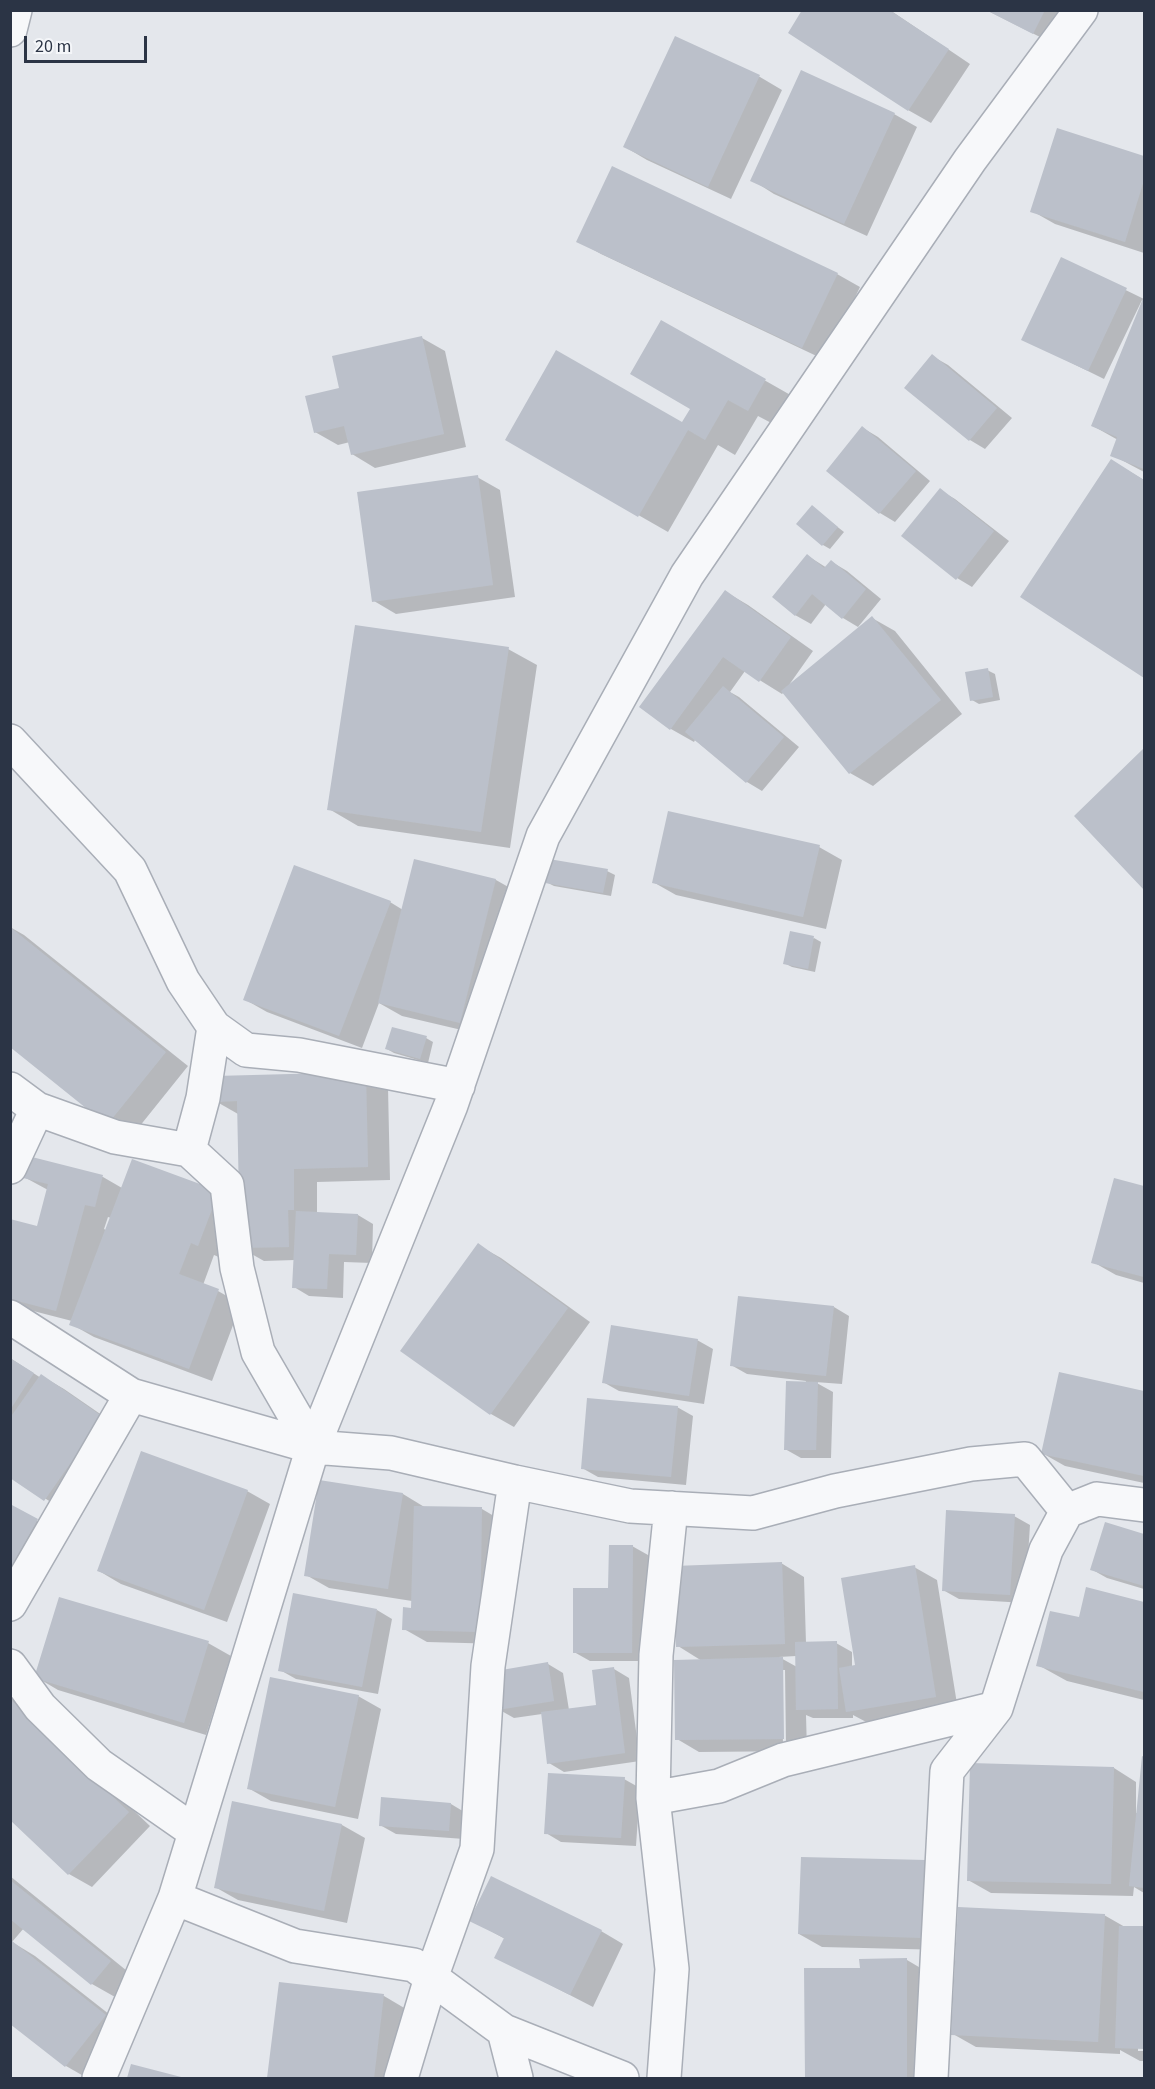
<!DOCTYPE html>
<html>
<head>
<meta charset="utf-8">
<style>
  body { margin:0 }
  #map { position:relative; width:1155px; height:2089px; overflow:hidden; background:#e4e7ec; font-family:"Source Sans 3",sans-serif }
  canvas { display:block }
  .frame { position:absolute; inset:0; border:12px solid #2b3445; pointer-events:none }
  .scale { position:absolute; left:24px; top:36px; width:123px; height:27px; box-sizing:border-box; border:3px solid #2b3445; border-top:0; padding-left:8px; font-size:18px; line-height:21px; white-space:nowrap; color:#2b3445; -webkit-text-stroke:4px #f4f6f9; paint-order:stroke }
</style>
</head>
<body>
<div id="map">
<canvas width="1155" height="2089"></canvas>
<div class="frame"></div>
<div class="scale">20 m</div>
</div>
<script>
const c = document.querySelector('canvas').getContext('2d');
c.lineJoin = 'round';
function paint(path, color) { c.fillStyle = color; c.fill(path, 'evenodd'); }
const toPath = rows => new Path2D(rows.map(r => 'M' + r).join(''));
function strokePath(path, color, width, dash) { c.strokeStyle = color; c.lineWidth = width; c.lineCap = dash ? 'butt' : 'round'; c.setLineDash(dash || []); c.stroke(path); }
paint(toPath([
  [804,10,890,10,970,64,931,123,908,110],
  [986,10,1074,10,1056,45],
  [676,38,760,77,782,90,731,199,647,160,625,147],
  [894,114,917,127,867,236,774,194,752,180],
  [1058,130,1144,158,1144,253,1055,224,1032,211],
  [578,241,837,274,860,287,825,360,601,254],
  [1062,259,1144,299,1144,472,1112,455,1118,440,1093,426,1144,301,1142,300,1104,379,1023,339],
  [662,322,794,397,777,426,758,416,735,455,718,445,668,532,507,440,682,424,692,408],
  [422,338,445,351,466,447,375,468,352,454,350,442,338,445,315,432,341,389],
  [932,356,948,365,1012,418,985,449,970,440],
  [863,428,878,437,930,481,895,522,880,513,828,470],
  [1112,461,1144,480,1144,676,1022,597],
  [477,477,500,490,515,597,396,614,374,601],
  [940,490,955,499,1009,541,972,587,957,578],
  [812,507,844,532,830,549,823,545],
  [808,556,827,568,832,562,847,571,881,599,858,627,843,618,826,604,811,624,795,615],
  [726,592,748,605,813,651,789,685,872,618,895,631,962,714,873,786,850,773,784,692,782,694,745,671,730,692,739,697,799,747,762,791,747,782,695,740,694,742,671,729,642,707],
  [508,649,537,665,510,848,358,826,329,809],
  [987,670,995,674,1000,700,979,704,972,700],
  [1144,751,1144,888,1076,816],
  [819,847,842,860,826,929,676,895,653,882],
  [415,860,496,880,519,893,483,1035,402,1016,379,1003,362,1048,267,1012,244,999,390,902,403,910],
  [607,871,615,875,611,896,554,886,546,882],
  [10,927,24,935,188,1066,131,1137,10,1045],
  [814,938,821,942,815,972,792,967,784,963],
  [426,1038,433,1042,428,1063,394,1053,387,1049],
  [365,1074,388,1087,390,1180,317,1182,317,1214,358,1215,373,1224,372,1263,344,1262,343,1298,309,1296,294,1287,295,1260,264,1261,241,1248,221,1258,214,1255,203,1285,218,1291,241,1304,212,1381,94,1337,71,1324,72,1321,10,1305,10,1220,38,1227,48,1190,24,1177,103,1177,122,1188,240,1205,238,1114,217,1102],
  [108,1217,111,1218,106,1230,104,1229],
  [1115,1180,1144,1188,1144,1283,1116,1275,1093,1262],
  [478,1245,501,1258,590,1322,514,1427,491,1414,402,1351],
  [834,1307,849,1316,842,1384,815,1382,833,1392,831,1458,801,1458,785,1449,806,1381,747,1374,731,1365],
  [697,1340,713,1349,704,1404,619,1391,603,1382],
  [10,1358,41,1378,42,1376,64,1389,125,1431,68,1513,10,1476],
  [1060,1374,1144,1392,1144,1483,1065,1466,1042,1453],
  [677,1407,693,1416,686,1485,598,1477,582,1468],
  [321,1482,403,1494,426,1508,482,1509,504,1522,502,1644,427,1642,404,1629,412,1609,412,1601,329,1588,306,1575],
  [247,1491,270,1504,227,1622,121,1584,99,1571],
  [10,1506,60,1534,10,1624],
  [1014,1516,1030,1525,1025,1603,959,1599,943,1590],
  [1106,1523,1144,1535,1144,1589,1107,1578,1091,1569],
  [632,1546,648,1555,647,1661,590,1661,574,1652],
  [781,1563,804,1577,806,1643,836,1643,852,1652,852,1667,857,1666,914,1567,937,1580,958,1710,870,1724,853,1715,853,1718,813,1718,806,1715,807,1751,699,1752,677,1739,702,1661,678,1646],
  [796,1656,797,1667,779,1657],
  [782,1670,785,1670,786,1746,783,1746],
  [1087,1589,1144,1603,1144,1700,1067,1681,1038,1665,1080,1619],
  [377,1610,392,1619,378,1694,296,1679,280,1670],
  [208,1643,231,1656,206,1735,58,1690,36,1677],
  [548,1664,563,1673,569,1710,598,1706,614,1669,629,1678,640,1761,564,1772,549,1763,542,1714,514,1718,498,1709],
  [10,1696,20,1702,150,1826,92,1887,69,1874,10,1818],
  [358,1696,381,1709,358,1819,271,1801,248,1788],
  [1143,1758,1144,1893,1134,1887,1133,1896,991,1893,968,1880,1114,1768,1136,1782,1136,1813,1138,1813],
  [624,1779,640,1788,636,1846,561,1842,546,1833],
  [233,1803,342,1825,365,1838,347,1923,238,1900,215,1887],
  [451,1804,466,1813,464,1839,396,1834,380,1825],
  [802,1858,946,1950,822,1947,799,1934],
  [10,1876,132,1975,115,1997,92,1984,24,1928,12,1942,35,1956,128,2029,87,2078,66,2066,10,2023],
  [1104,1915,1125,1927,1144,1928,1144,2048,1138,2048,1138,2051,1144,2051,1144,2061,1140,2061,1120,2050,1120,2054,976,2047,953,2034],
  [471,1920,601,1931,623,1944,593,2007,496,1957,505,1939],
  [907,1960,929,1973,929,2078,807,2078,806,1970,861,1970],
  [280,1983,384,1996,406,2009,398,2078,269,2078],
  [132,2065,182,2078,128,2078]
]), '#0003');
paint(toPath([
  [802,10,889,10,949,49,908,111,788,33],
  [986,10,1045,10,1033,34],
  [675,36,760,75,708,187,623,147],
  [801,70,895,113,844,224,750,181],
  [1057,128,1144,156,1144,180,1125,242,1030,212],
  [612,166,838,273,802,348,576,242],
  [1061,257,1127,288,1088,371,1021,340],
  [1144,296,1144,469,1110,456,1117,437,1091,426],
  [661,320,766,379,748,411,728,400,705,440,688,430,638,517,505,440,556,350,682,422,690,409,630,374],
  [422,336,444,434,351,455,344,426,314,433,305,396,339,388,332,356],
  [932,354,997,408,969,441,904,388],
  [862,426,916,471,879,514,826,471],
  [1111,459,1144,480,1144,678,1020,597],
  [478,475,493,585,372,602,357,492],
  [940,488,994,531,956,580,901,536],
  [812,505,838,527,822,546,796,524],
  [807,554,824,568,831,560,866,589,842,619,812,594,795,616,772,597],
  [725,590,791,637,759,682,723,657,670,730,639,707],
  [872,616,941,700,849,774,781,691],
  [355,625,509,647,481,832,327,810],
  [988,668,993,697,970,701,965,672],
  [723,686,784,737,746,783,685,732],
  [1144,748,1144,890,1074,816],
  [668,811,820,845,803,917,652,883],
  [414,859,496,879,460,1023,378,1003],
  [549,859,608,869,603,893,545,883],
  [294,865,391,901,339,1036,243,1000],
  [10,927,166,1052,107,1125,10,1047],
  [790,931,814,936,808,969,783,964],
  [392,1027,427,1036,420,1059,385,1049],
  [366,1072,368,1167,294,1169,294,1210,288,1210,289,1247,240,1248,237,1101,216,1102,215,1076],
  [28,1156,103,1175,95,1207,85,1205,56,1311,10,1299,10,1219,37,1226,48,1184,23,1178],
  [132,1159,219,1191,198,1246,191,1243,179,1274,219,1289,189,1369,69,1325],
  [1114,1178,1144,1186,1144,1277,1091,1263],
  [296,1211,358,1214,356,1255,329,1254,327,1289,292,1288],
  [478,1243,568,1308,490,1415,400,1351],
  [738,1296,834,1306,826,1376,730,1366],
  [611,1325,698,1339,689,1396,602,1383],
  [10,1358,34,1373,10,1410],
  [1059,1372,1144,1391,1144,1476,1041,1454],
  [41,1374,103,1417,44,1501,10,1478,10,1418],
  [786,1381,818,1382,816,1450,784,1450],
  [587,1398,678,1406,671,1477,581,1469],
  [141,1451,248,1490,204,1610,97,1571],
  [319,1480,403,1493,388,1589,304,1576],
  [10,1504,38,1519,10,1569],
  [414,1506,482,1507,480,1632,402,1630,403,1607,411,1608],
  [946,1510,1015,1514,1010,1595,942,1591],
  [1105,1522,1144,1534,1144,1586,1090,1570],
  [609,1545,633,1545,632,1653,573,1653,573,1588,608,1588],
  [782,1562,785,1644,676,1647,674,1566],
  [915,1565,936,1697,846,1712,839,1668,855,1665,841,1578],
  [1086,1587,1144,1602,1144,1692,1036,1666,1050,1611,1079,1617],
  [293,1593,377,1609,362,1687,278,1671],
  [59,1597,209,1641,184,1723,34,1678],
  [837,1641,838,1709,796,1710,795,1642],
  [783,1657,784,1739,675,1740,674,1660],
  [548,1662,554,1701,497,1710,490,1672],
  [614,1667,625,1753,547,1764,541,1712,596,1705,592,1670],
  [270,1677,359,1695,335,1807,247,1789],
  [10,1699,129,1812,68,1875,10,1820],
  [1142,1756,1144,1757,1144,1888,1129,1886],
  [970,1763,1114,1767,1111,1884,967,1881],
  [548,1773,625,1777,621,1838,544,1834],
  [381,1797,451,1803,449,1831,379,1826],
  [232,1801,342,1824,324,1911,214,1888],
  [801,1857,926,1860,924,1938,798,1934],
  [491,1876,602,1930,570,1995,494,1958,504,1938,469,1921],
  [10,1880,111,1961,91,1985,10,1919],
  [958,1907,1105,1914,1098,2042,951,2035],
  [1119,1926,1144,1926,1144,2049,1115,2048],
  [12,1941,106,2015,65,2067,10,2024,10,1943],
  [907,1958,907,2078,805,2078,804,1968,860,1968,859,1959],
  [279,1982,384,1994,374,2078,267,2078],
  [131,2064,185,2078,127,2078]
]), '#bbc0ca');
const minor = toPath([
  [10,30,15,10],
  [10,741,130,870,183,981,214,1027,246,1050,299,1055,458,1086],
  [10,1089,37,1109,115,1137,189,1150,227,1185,237,1268,258,1352,313,1447],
  [189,1150,203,1098,214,1027],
  [10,1167,37,1109],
  [10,1317,131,1395,313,1447,391,1453,515,1482,630,1506,753,1513,835,1491,971,1464,1025,1459,1067,1511],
  [10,1604,131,1395],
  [10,1666,40,1707,99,1765,195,1832],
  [653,1798,719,1786,783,1760,996,1708],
  [175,1898,295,1946,414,1965,504,2031,622,2078],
  [504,2031,516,2078],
  [99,2078,175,1898,313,1447,451,1105,543,836,687,575,970,160,1081,10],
  [401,2078,431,1978,477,1849,488,1666,515,1482],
  [664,2078,672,1969,653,1798,656,1655,671,1508],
  [931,2078,947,1771,996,1708,1046,1550,1067,1511,1097,1499,1144,1505]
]);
strokePath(minor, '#a9aeb7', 36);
strokePath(minor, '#f7f8fa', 33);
</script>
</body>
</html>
